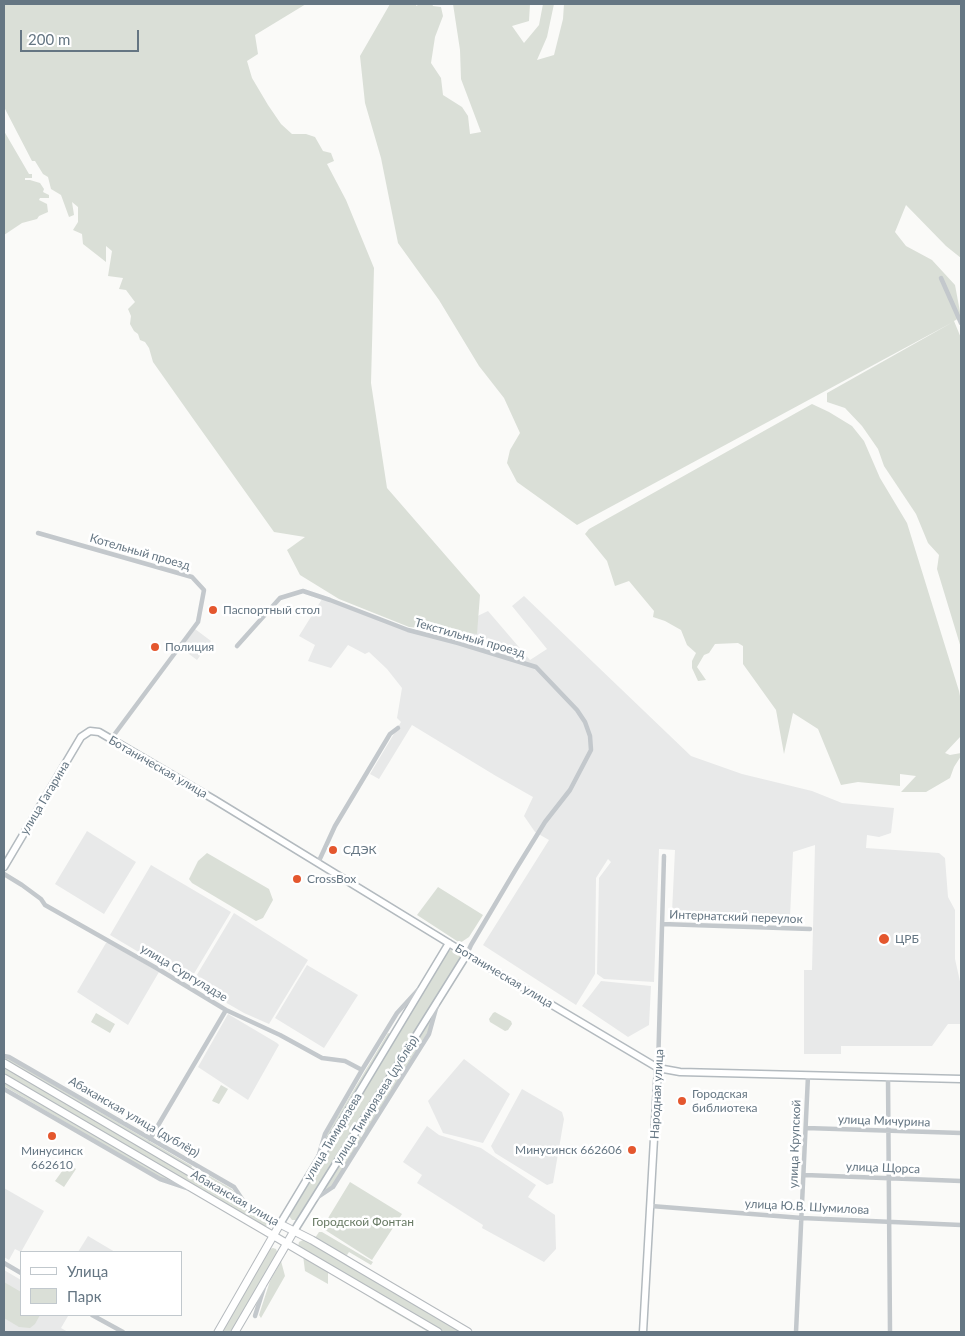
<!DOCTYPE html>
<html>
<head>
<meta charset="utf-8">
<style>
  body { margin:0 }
  #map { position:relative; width:965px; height:1336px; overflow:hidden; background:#fafaf8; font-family:Lato,sans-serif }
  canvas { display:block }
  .frame { position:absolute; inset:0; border:5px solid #657683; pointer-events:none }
  .legend { position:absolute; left:20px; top:1251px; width:162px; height:65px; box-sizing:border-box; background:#fff; border:1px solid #c1c8cd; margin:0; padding:6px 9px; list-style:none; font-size:15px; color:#657683 }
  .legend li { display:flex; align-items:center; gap:10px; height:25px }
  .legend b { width:25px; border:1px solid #c1c8cd }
  .scale { position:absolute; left:20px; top:30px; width:119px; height:22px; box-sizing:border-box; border:2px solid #657683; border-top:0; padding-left:6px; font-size:15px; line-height:18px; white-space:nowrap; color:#657683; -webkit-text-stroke:4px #fff; paint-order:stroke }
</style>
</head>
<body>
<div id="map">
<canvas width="965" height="1336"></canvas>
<div class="frame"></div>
<ul class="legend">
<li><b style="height:6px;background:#fff"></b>Улица</li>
<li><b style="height:14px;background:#dadfd7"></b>Парк</li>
</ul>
<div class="scale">200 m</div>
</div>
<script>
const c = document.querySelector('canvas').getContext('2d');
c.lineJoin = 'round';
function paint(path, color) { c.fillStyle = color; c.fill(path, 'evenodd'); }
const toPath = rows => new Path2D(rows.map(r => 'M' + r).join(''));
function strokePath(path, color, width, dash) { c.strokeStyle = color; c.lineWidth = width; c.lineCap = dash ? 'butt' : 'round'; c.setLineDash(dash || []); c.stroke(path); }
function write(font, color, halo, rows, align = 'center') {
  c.font = font + ' Lato,sans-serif'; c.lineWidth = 5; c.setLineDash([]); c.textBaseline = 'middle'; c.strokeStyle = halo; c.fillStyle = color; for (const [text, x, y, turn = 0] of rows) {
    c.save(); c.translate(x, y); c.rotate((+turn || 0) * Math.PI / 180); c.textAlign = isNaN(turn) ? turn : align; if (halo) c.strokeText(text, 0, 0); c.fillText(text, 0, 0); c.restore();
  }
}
paint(toPath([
  [524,596,691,756,742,774,812,791,842,803,894,808,891,833,879,837,867,835,866,848,939,853,945,858,948,897,955,910,955,959,961,986,961,1024,948,1024,932,1046,841,1046,841,1054,804,1054,804,970,812,970,815,845,793,852,790,917,672,912,675,850,659,849,654,982,604,979,597,974,599,878,611,862,608,859,596,878,595,974,576,1005,483,945,549,840,535,832,524,816,533,797,496,776,412,725,379,779,370,774,401,722,397,718,402,688,387,669,369,652,365,654,348,645,331,668,308,661,315,645,299,636,322,599,440,639,462,641,467,621,488,611,530,660,547,649,512,606],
  [195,629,211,641,197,660,181,648],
  [87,831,136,862,104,914,55,884],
  [151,865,231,912,189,982,110,935],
  [234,913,308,960,269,1024,244,1013,192,983],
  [106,943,109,943,159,972,128,1025,77,992],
  [307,965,358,995,324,1048,275,1018],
  [601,981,651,986,649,1025,628,1037,582,1006],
  [228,1014,277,1043,279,1045,248,1100,198,1067],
  [464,1059,510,1094,483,1143,443,1133,428,1101],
  [522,1089,562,1112,564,1119,553,1183,547,1185,495,1153,491,1146],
  [427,1126,439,1135,481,1148,536,1185,528,1197,555,1215,556,1249,544,1262,482,1228,483,1225,417,1183,422,1175,403,1162],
  [4,1188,44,1211,21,1252,15,1249,9,1260,4,1257],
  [88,1236,115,1252,78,1252],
  [4,1270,21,1280,21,1315,64,1315,68,1316,61,1328,68,1332,4,1332]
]), '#e8e9e9');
paint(toPath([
  [4,4,306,4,255,35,258,54,247,61,252,78,268,105,281,124,292,134,306,134,315,137,323,151,331,153,334,161,327,164,346,200,374,268,371,383,387,488,480,595,477,634,409,627,339,599,300,575,287,550,305,537,274,532,194,420,153,362,149,348,145,342,140,340,138,334,134,331,130,324,131,316,128,309,135,302,126,290,119,289,123,278,108,276,112,251,106,246,106,262,83,244,82,234,73,230,78,222,78,207,72,202,74,215,69,217,61,195,51,189,48,177,43,174,35,161,32,161,4,107],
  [390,4,416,4,416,6,420,4,432,4,433,6,441,7,443,16,435,37,431,63,441,78,443,95,462,107,468,116,470,134,481,132,461,79,460,50,453,4,530,4,529,21,512,26,524,43,539,25,543,4,554,4,547,37,537,60,554,55,563,19,564,4,961,4,961,258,946,246,906,205,895,232,906,246,932,260,955,285,961,317,954,321,961,338,961,648,937,569,939,555,928,543,916,514,884,466,878,449,862,426,845,408,827,402,827,393,953,322,577,525,517,482,507,463,510,450,520,433,504,398,479,366,439,300,398,243,381,158,365,103,360,56],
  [4,131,29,174,32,174,32,178,25,178,25,180,30,180,40,183,44,189,43,192,49,195,49,198,40,198,39,200,47,204,48,212,39,216,37,219,22,223,4,235],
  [812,404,829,412,852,426,864,441,880,478,907,523,959,691,961,701,961,736,945,753,950,755,961,753,961,756,954,767,950,778,926,792,901,792,916,776,900,774,900,786,858,782,841,785,818,729,793,713,784,754,776,710,743,664,743,646,738,643,715,644,709,653,704,655,697,667,706,680,698,681,692,668,692,661,696,653,687,645,681,630,665,621,653,617,654,611,629,581,615,586,607,561,585,534,589,529],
  [207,853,269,889,273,900,263,918,256,921,192,883,189,879,198,861],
  [438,887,483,915,469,937,460,943,417,915],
  [450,950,457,951,460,956,460,962,298,1220,292,1220,289,1216,447,953],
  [495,1012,511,1021,512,1024,508,1030,505,1031,490,1022,489,1019,493,1013],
  [96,1013,115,1024,110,1033,91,1022],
  [435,1013,431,1027,332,1186,321,1193,354,1142,359,1136,362,1137,365,1131,364,1130,366,1123],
  [388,1033,391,1034,389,1041,321,1154,326,1136],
  [4,1057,8,1058,192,1166,191,1169,4,1061],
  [4,1067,268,1221,269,1224,265,1227,4,1075],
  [4,1080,180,1184,158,1177,4,1086],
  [221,1085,228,1089,219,1104,212,1101],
  [68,1163,76,1169,64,1187,55,1181],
  [208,1175,232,1189,241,1200,212,1184,207,1178],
  [350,1182,402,1214,372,1260,322,1228],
  [319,1232,322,1232,373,1262,371,1265,349,1252,347,1255,341,1254,315,1238],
  [303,1240,307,1241,462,1332,443,1332,298,1247,299,1242],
  [273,1248,276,1249,278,1254,232,1332,220,1332,269,1249],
  [303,1255,323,1267,328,1272,328,1284,305,1271],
  [281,1261,285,1276,261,1318,259,1315,270,1281],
  [4,1282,21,1292,21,1315,40,1315,35,1324,30,1328,19,1327,4,1318],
  [368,1294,433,1332,428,1332,375,1301]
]), '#dadfd7');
const secondary = toPath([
  [4,867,81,737,90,731,99,732,215,800,483,964,658,1068,680,1072,961,1079],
  [280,1224,449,943],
  [294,1231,467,954],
  [643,1332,658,1068]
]);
const primary = toPath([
  [4,1063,268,1218,312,1240,468,1332],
  [4,1078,438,1332],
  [218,1332,280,1224],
  [235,1332,294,1231]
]);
strokePath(secondary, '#b3babf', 9);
strokePath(primary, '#b5babe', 9);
strokePath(toPath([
  [941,278,961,323],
  [38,533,192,577,204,590,198,622,111,739],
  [237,646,280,598,303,591,330,600,408,630,458,643,536,667,577,710,585,722,590,736,591,750,570,790,545,822,516,869,471,945,467,954],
  [318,863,335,826,390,734,398,728],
  [4,874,22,885,41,899,45,905,158,969,226,1010,280,1035,322,1058,345,1061,362,1070],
  [662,924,810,929],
  [4,1056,9,1057,234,1187,244,1202],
  [658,1068,664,856],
  [888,1078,890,1332],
  [4,1089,160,1179,187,1188],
  [806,1128,961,1133],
  [150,1139,226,1010],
  [318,1158,325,1134,362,1070,397,1013,418,990],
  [805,1175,961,1181],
  [315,1199,333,1187,343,1171,429,1034,437,1005],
  [651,1206,802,1218,961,1225],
  [4,1263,21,1273],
  [92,1315,123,1332],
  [255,1316,264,1287],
  [796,1332,808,1076]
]), '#c3c8cc', 4.5);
strokePath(secondary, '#fff', 6);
strokePath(primary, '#fff', 7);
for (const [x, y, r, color] of [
  [213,610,5,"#e4572e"],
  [155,647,5,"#e4572e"],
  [333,850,5,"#e4572e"],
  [297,879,5,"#e4572e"],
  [884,939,6,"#e4572e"],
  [682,1101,5,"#e4572e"],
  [52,1136,5,"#e4572e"],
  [632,1150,5,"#e4572e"]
]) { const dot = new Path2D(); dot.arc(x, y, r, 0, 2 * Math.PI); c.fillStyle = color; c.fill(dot); strokePath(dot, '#fff', 2); }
write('12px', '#657683', '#fff', [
  ["Котельный проезд",140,552,16],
  ["Текстильный проезд",470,638,16],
  ["Ботаническая улица",158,767,30],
  ["улица Гагарина",45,798,-59],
  ["Интернатский переулок",736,917,2],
  ["улица Сургуладзе",184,973,31],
  ["Ботаническая улица",504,976,31],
  ["Народная улица",657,1094,-87],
  ["улица Тимирязева (дублёр)",376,1100,-58],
  ["Абаканская улица (дублёр)",134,1117,30],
  ["улица Мичурина",884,1121,2],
  ["улица Тимирязева",333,1137,-59],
  ["улица Крупской",795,1144,-88],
  ["улица Щорса",883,1168,2],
  ["Абаканская улица",235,1198,30],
  ["улица Ю.В. Шумилова",807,1207,3]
]);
write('12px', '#657683', '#fff', [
  ["Паспортный стол",223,610],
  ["Полиция",165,647],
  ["СДЭК",343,850],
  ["CrossBox",307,879],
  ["ЦРБ",895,939],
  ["Городская",692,1094],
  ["библиотека",692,1108],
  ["Минусинск 662606",622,1150,"right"],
  ["Минусинск",52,1151,"center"],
  ["662610",52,1165,"center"]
], 'left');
write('12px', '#687a64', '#fff', [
  ["Городской Фонтан",363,1222]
]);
</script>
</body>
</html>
